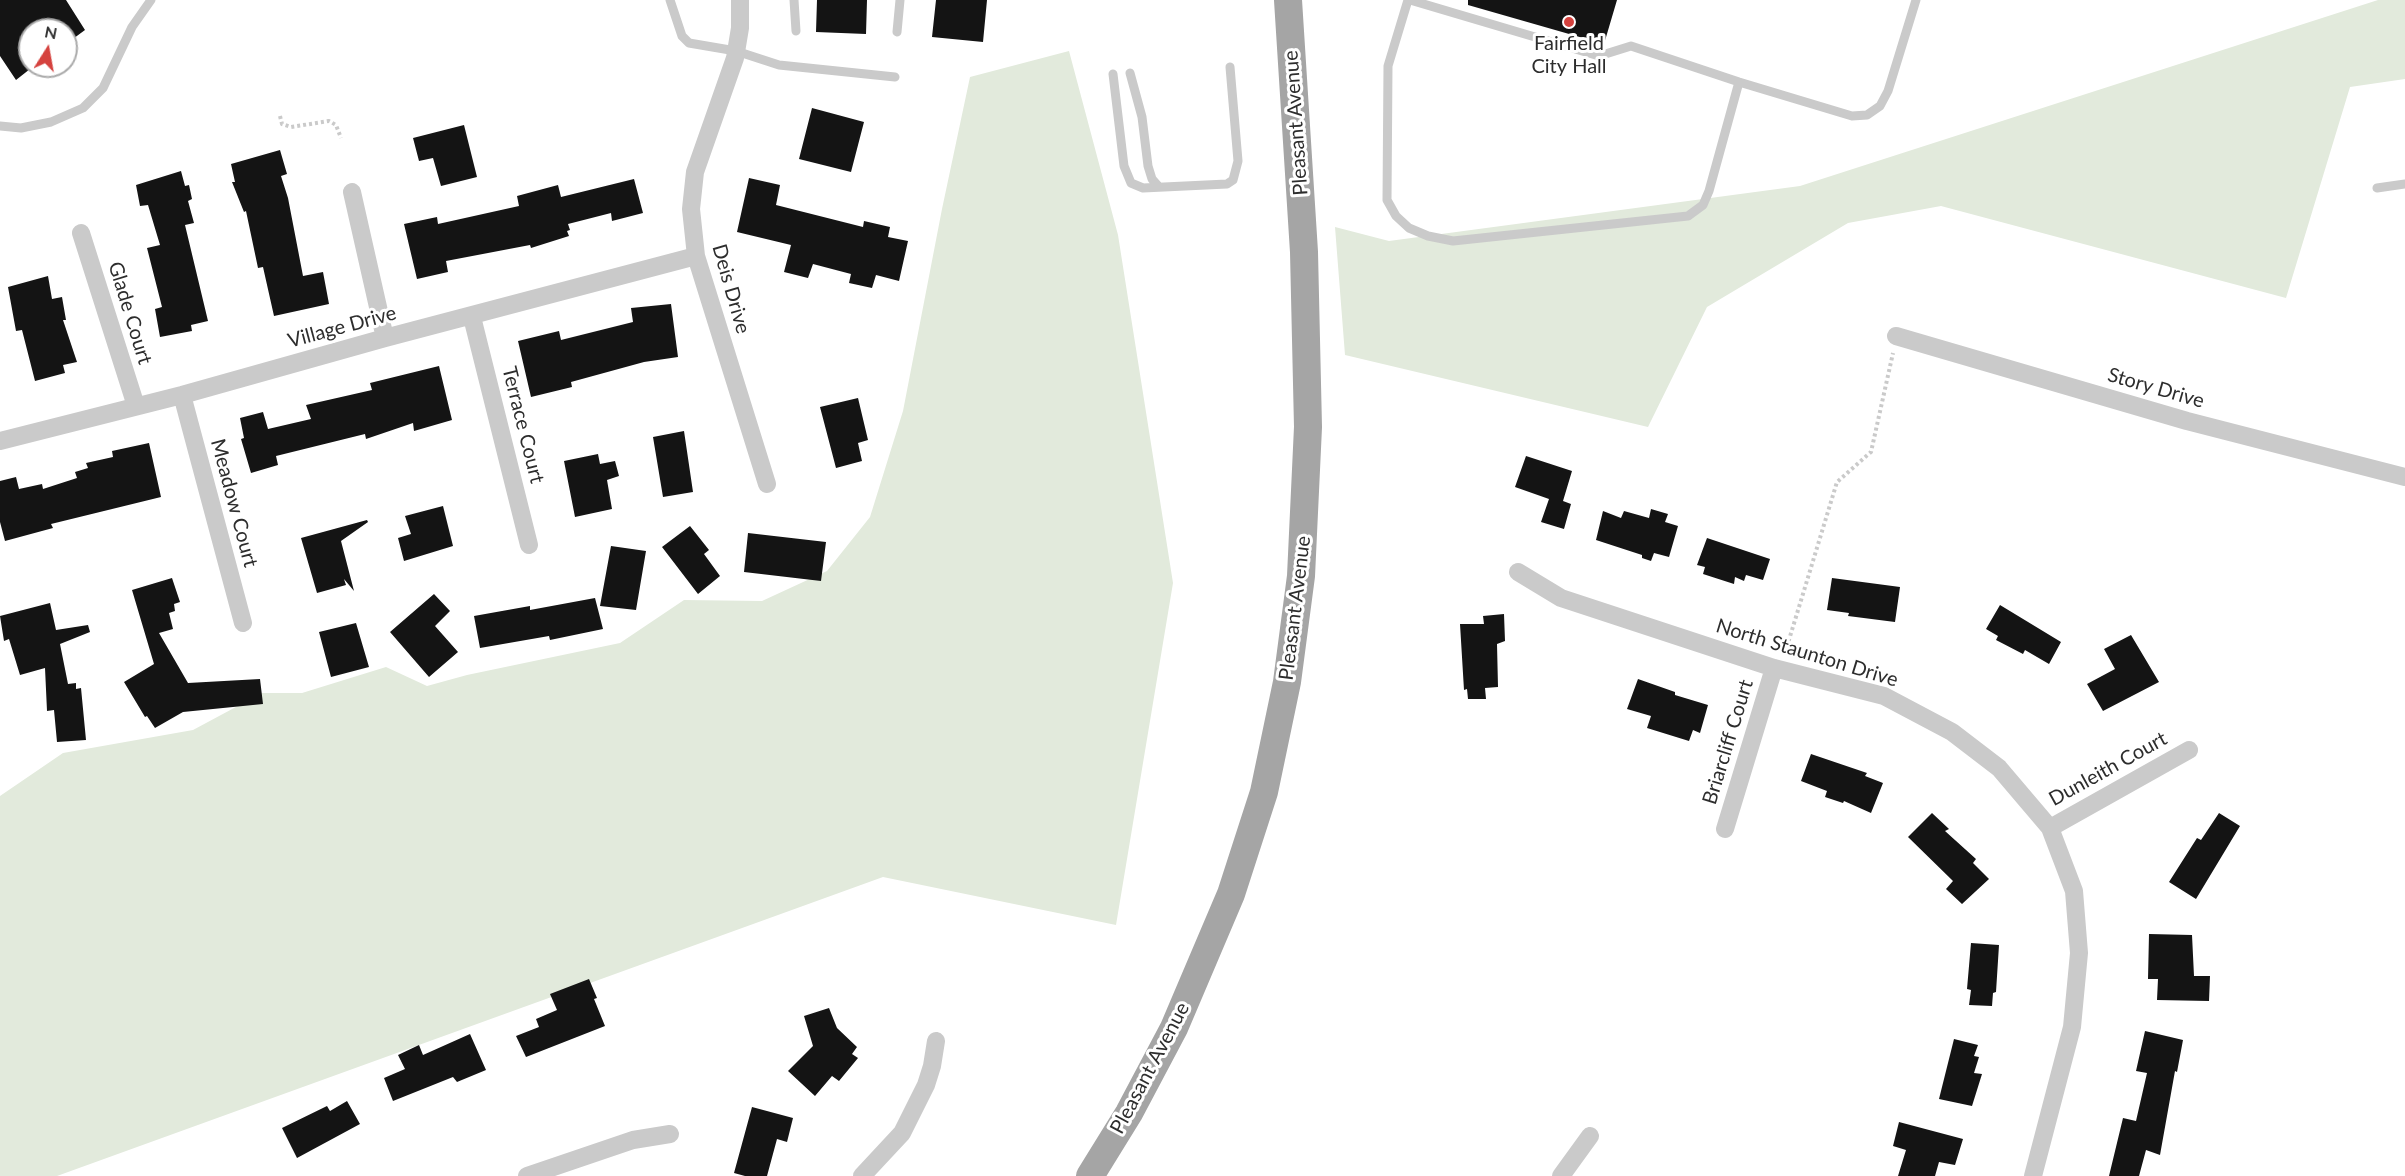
<!DOCTYPE html>
<html>
<head>
<meta charset="utf-8">
<style>
  body { margin:0 }
  #map { position:relative; width:2405px; height:1176px; overflow:hidden; background:#fff; font-family:Lato,sans-serif }
  canvas { display:block }
  .north { position:absolute; left:18px; top:18px; width:60px; height:60px; box-sizing:border-box; background:#fff; border:2px solid #ababab; border-radius:50%; rotate:11deg; font-size:16px; font-weight:700; line-height:24px; text-align:center; color:#2d2d2d }
  .north::after { content:''; display:block; margin:auto; width:21px; height:27px; background:#d5423e; clip-path:polygon(50% 0,100% 100%,50% 72%,0 100%) }
</style>
</head>
<body>
<div id="map">
<canvas width="2405" height="1176"></canvas>
<div class="north">N</div>
</div>
<script>
const c = document.querySelector('canvas').getContext('2d');
c.lineJoin = 'round';
function paint(path, color) { c.fillStyle = color; c.fill(path, 'evenodd'); }
const toPath = rows => new Path2D(rows.map(r => 'M' + r).join(''));
function strokePath(path, color, width, dash) { c.strokeStyle = color; c.lineWidth = width; c.lineCap = dash ? 'butt' : 'round'; c.setLineDash(dash || []); c.stroke(path); }
function write(font, color, halo, rows, align = 'center') {
  c.font = font + ' Lato,sans-serif'; c.lineWidth = 6; c.setLineDash([]); c.textBaseline = 'middle'; c.strokeStyle = halo; c.fillStyle = color; for (const [text, x, y, turn = 0] of rows) {
    c.save(); c.translate(x, y); c.rotate((+turn || 0) * Math.PI / 180); c.textAlign = isNaN(turn) ? turn : align; if (halo) c.strokeText(text, 0, 0); c.fillText(text, 0, 0); c.restore();
  }
}
paint(toPath([
  [2378,0,2405,0,2405,79,2350,87,2286,298,1941,206,1848,223,1707,307,1648,427,1345,355,1335,227,1389,241,1800,186],
  [1069,51,1118,235,1173,583,1116,925,883,877,57,1176,0,1176,0,796,63,753,193,730,262,693,302,693,386,667,427,686,467,675,620,643,684,600,762,601,827,571,870,517,903,411,942,209,970,77]
]), '#e2eadc');
paint(toPath([
  [0,0,66,0,85,30,66,44,66,30,30,30,30,69,16,80,0,56],
  [817,0,867,0,866,34,816,32],
  [936,0,987,0,983,42,932,37],
  [1468,0,1617,0,1604,44,1468,5],
  [812,108,864,122,851,172,799,159],
  [464,125,477,177,441,186,433,158,419,161,413,138],
  [280,150,287,174,281,176,288,198,303,276,323,272,329,304,274,316,263,267,258,268,246,211,244,212,232,182,235,182,231,164],
  [181,171,185,186,189,185,192,199,188,201,194,223,185,225,208,321,191,325,192,331,160,337,155,309,162,307,147,248,160,245,148,205,140,206,136,185],
  [749,178,780,185,776,205,863,227,864,221,890,227,888,237,908,241,899,281,876,275,872,288,849,283,851,274,813,264,808,278,784,272,791,245,737,232],
  [634,179,643,213,612,221,611,213,568,224,570,230,567,231,569,236,531,248,530,245,446,261,448,272,417,279,404,224,437,217,438,224,519,206,517,196,558,185,561,197],
  [48,276,52,299,62,297,66,320,63,320,77,362,63,365,65,373,35,381,22,330,16,331,8,287],
  [671,304,678,357,644,362,571,382,572,387,531,397,518,341,559,331,561,340,633,322,631,308],
  [439,366,452,420,414,431,413,423,366,439,365,434,276,456,278,465,251,473,241,439,244,438,240,418,263,412,268,429,311,419,306,405,372,390,370,383],
  [858,398,868,440,858,443,862,461,836,468,820,407],
  [684,431,693,492,663,497,653,437],
  [149,443,161,497,51,524,53,528,5,541,0,522,0,481,16,477,19,489,42,484,43,489,77,478,75,472,88,468,86,463,113,457,112,451],
  [598,454,600,464,615,461,619,476,607,480,612,509,575,517,564,461],
  [1526,456,1572,471,1563,501,1571,504,1564,529,1541,522,1549,499,1515,487],
  [443,506,453,546,404,561,398,538,411,534,405,516],
  [1651,509,1668,514,1665,522,1678,526,1669,557,1654,553,1651,561,1642,558,1642,555,1596,540,1603,511,1621,518,1624,511,1649,518],
  [367,520,368,522,341,541,354,591,344,579,346,585,317,593,301,538],
  [690,526,709,550,704,554,720,576,698,594,662,547],
  [748,533,826,542,821,581,744,572],
  [1707,538,1770,559,1763,580,1746,575,1744,581,1735,577,1734,584,1703,574,1705,567,1697,565],
  [611,546,646,551,636,610,600,606],
  [172,578,180,602,174,604,175,611,169,613,173,629,159,633,188,683,260,679,263,704,183,712,155,728,147,716,145,717,124,682,154,664,132,590],
  [1832,578,1900,587,1895,622,1848,616,1849,613,1827,610],
  [434,594,450,611,435,626,458,652,429,677,390,632],
  [595,598,603,629,550,640,549,636,480,648,474,616,530,606,530,610],
  [50,603,56,630,88,625,90,632,60,644,68,684,76,683,76,689,81,688,86,740,57,742,54,710,47,711,45,668,20,675,9,639,4,641,0,616],
  [2000,605,2061,642,2049,664,2025,650,2023,654,1996,640,1998,636,1986,629],
  [1504,614,1505,641,1497,644,1498,687,1485,688,1486,699,1468,699,1467,689,1464,690,1460,624,1484,624,1483,616],
  [356,623,369,667,331,677,319,632],
  [2131,635,2159,682,2103,711,2087,684,2115,669,2104,649],
  [1638,679,1675,692,1675,695,1708,705,1700,733,1693,730,1689,741,1647,728,1651,716,1627,709],
  [1811,754,1867,773,1865,776,1883,783,1871,813,1844,801,1843,803,1825,797,1827,791,1801,781],
  [1932,813,1949,829,1945,831,1976,859,1973,863,1989,879,1962,904,1946,889,1953,881,1908,837],
  [2219,813,2240,826,2196,899,2169,882,2197,838,2201,840],
  [2149,934,2192,935,2194,976,2210,976,2209,1001,2157,1000,2158,979,2148,979],
  [1971,943,1999,945,1996,992,1993,993,1992,1006,1969,1005,1971,990,1967,989],
  [589,979,597,998,594,999,605,1026,526,1057,516,1036,539,1027,536,1019,557,1010,550,994],
  [829,1008,837,1028,857,1047,852,1054,858,1058,839,1081,832,1076,815,1096,788,1071,813,1046,804,1016],
  [2145,1031,2183,1040,2177,1072,2175,1071,2160,1155,2146,1150,2139,1176,2109,1176,2123,1118,2136,1121,2147,1073,2136,1071],
  [470,1034,486,1070,457,1082,453,1077,393,1101,384,1078,405,1069,398,1055,419,1045,423,1055],
  [1954,1039,1978,1045,1974,1056,1979,1057,1974,1073,1982,1074,1972,1106,1939,1099],
  [347,1101,360,1124,297,1158,282,1128,327,1106,330,1111],
  [752,1107,793,1118,787,1142,777,1139,767,1176,745,1176,734,1173],
  [1899,1122,1963,1139,1955,1165,1939,1162,1935,1176,1898,1176,1906,1150,1893,1146]
]), '#141414');
strokePath(toPath([
  [280,116,282,124,291,127,329,121,336,125,341,138],
  [1785,653,1837,482,1871,452,1893,353]
]), '#cacaca', 4, [3, 3]);
strokePath(toPath([
  [670,0,682,36,689,43,736,51,779,65,895,77],
  [794,0,796,31],
  [1408,0,1388,66,1387,200,1396,216,1409,228,1428,236,1453,241,1688,216,1703,205,1709,191,1739,82],
  [1410,0,1599,56,1631,46,1739,82,1852,116,1867,115,1880,106,1888,91,1916,0],
  [897,32,900,0],
  [1130,73,1142,117,1148,166,1152,179,1159,187],
  [1113,74,1124,166,1131,183,1143,188,1227,184,1233,180,1238,161,1230,67],
  [0,126,21,128,51,122,83,108,103,88,132,27,151,0],
  [2377,188,2405,184]
]), '#cacaca', 9);
strokePath(toPath([
  [740,0,740,28,735,58,695,172,691,209,696,256,767,484],
  [352,192,385,338],
  [81,233,136,406],
  [472,317,529,545],
  [1896,336,2187,421,2405,477],
  [182,395,243,623],
  [0,441,182,395,385,338,696,256],
  [1518,572,1561,598,1774,668,1884,696,1952,732,1999,768,2050,828,2074,891,2079,953,2072,1027,2033,1176],
  [2050,828,2189,750],
  [1725,829,1774,668],
  [527,1176,633,1140,670,1134],
  [862,1176,902,1133,926,1085,932,1066,936,1041],
  [1561,1176,1590,1136]
]), '#cacaca', 18);
strokePath(toPath([
  [1090,1176,1129,1113,1174,1028,1231,894,1264,792,1287,682,1301,576,1308,427,1304,252,1288,0]
]), '#a5a5a5', 28);
for (const [x, y, r, color] of [
  [1569,22,6,"#d5423e"]
]) { const dot = new Path2D(); dot.arc(x, y, r, 0, 2 * Math.PI); c.fillStyle = color; c.fill(dot); strokePath(dot, '#fff', 2); }
write('20px', '#2d2d2d', '#fff', [
  ["Fairfield",1569,44],
  ["City Hall",1569,67]
]);
write('20px', '#2d2d2d', '#fff', [
  ["Pleasant Avenue",1296,123,-94],
  ["Deis Drive",731,289,74],
  ["Glade Court",130,313,73],
  ["Village Drive",342,327,-15],
  ["Story Drive",2156,388,16],
  ["Terrace Court",523,425,76],
  ["Meadow Court",234,503,75],
  ["Pleasant Avenue",1295,608,-83],
  ["North Staunton Drive",1807,653,17],
  ["Briarcliff Court",1728,742,-73],
  ["Dunleith Court",2108,769,-29],
  ["Pleasant Avenue",1150,1068,-62]
]);
</script>
</body>
</html>
